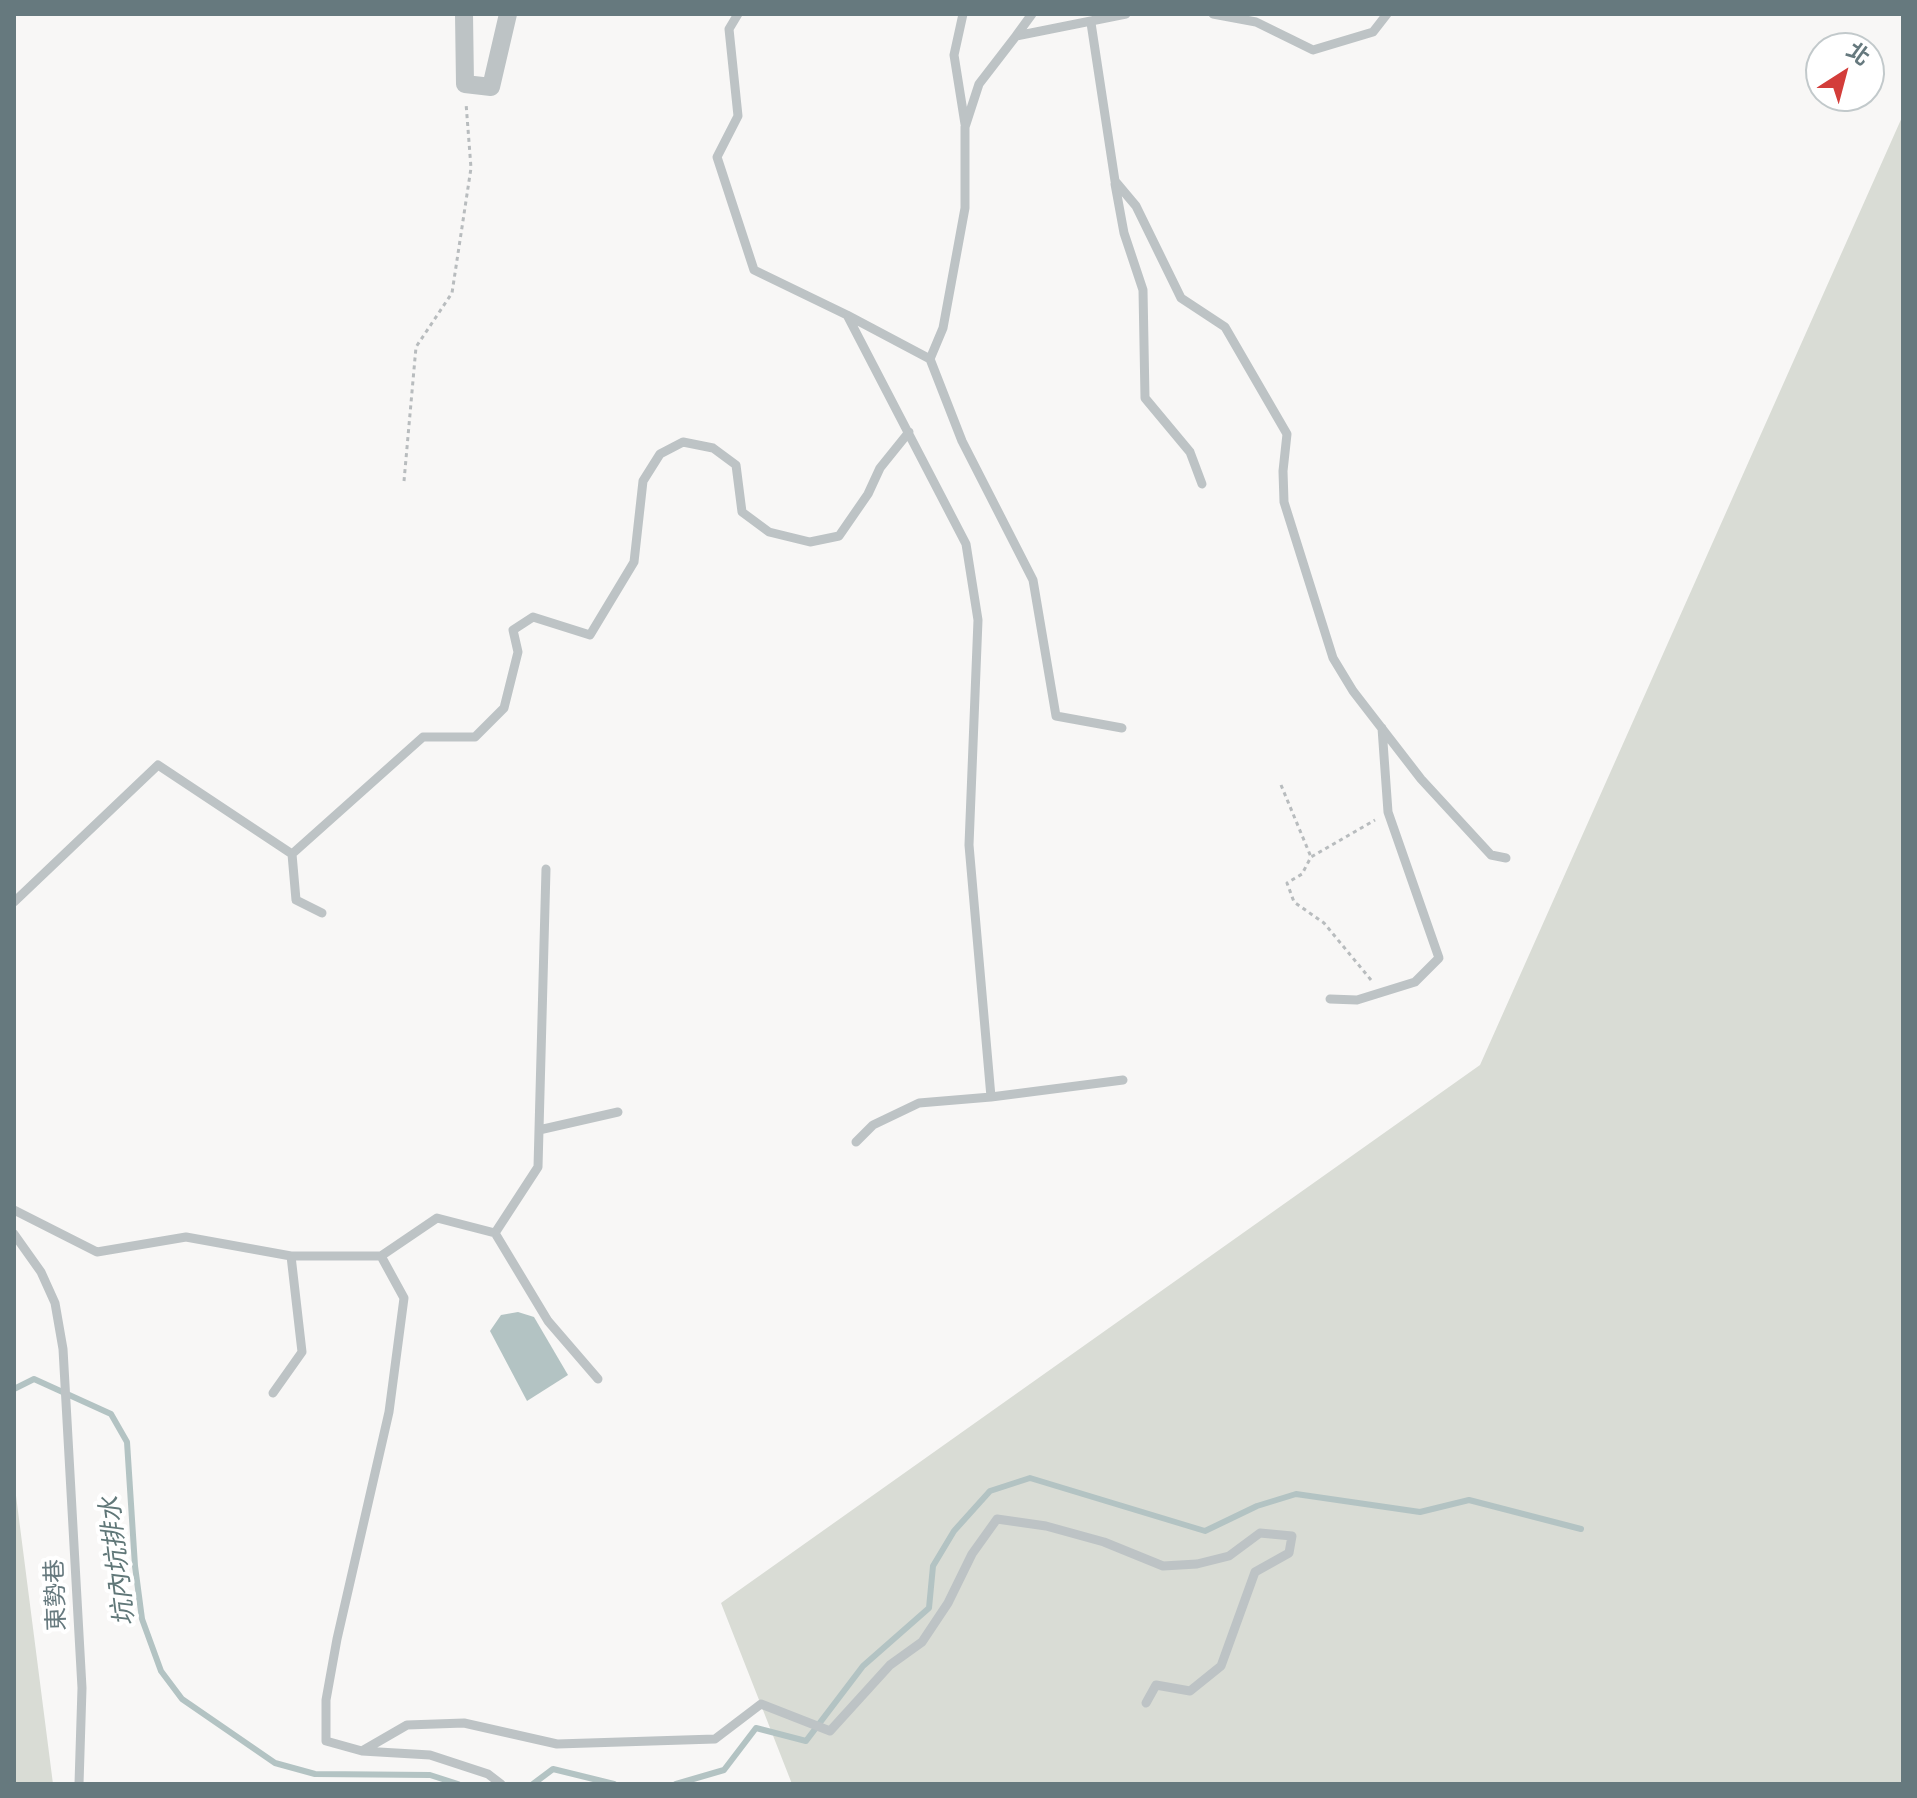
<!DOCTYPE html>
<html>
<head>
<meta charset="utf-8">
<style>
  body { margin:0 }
  #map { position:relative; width:1917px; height:1798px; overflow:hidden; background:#f8f7f6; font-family:"Source Sans 3","Noto Sans TC",sans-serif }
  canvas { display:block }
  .frame { position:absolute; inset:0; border:16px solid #66797e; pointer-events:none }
  .north { position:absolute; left:1805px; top:32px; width:80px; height:80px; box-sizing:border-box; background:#fff; border:2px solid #c2c9cb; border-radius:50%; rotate:36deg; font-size:22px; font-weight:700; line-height:32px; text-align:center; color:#66797e }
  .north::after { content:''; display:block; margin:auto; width:28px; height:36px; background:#d33d3a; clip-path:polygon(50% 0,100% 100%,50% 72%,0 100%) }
</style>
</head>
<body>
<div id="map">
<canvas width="1917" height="1798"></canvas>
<div class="frame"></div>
<div class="north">北</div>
</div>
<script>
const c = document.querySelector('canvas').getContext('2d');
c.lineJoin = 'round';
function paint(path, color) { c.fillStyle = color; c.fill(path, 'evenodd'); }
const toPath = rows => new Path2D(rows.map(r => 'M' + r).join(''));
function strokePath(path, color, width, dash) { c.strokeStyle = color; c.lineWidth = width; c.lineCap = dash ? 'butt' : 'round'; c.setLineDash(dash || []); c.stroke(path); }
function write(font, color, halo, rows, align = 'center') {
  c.font = font + ' "Source Sans 3","Noto Sans TC",sans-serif'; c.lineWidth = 8; c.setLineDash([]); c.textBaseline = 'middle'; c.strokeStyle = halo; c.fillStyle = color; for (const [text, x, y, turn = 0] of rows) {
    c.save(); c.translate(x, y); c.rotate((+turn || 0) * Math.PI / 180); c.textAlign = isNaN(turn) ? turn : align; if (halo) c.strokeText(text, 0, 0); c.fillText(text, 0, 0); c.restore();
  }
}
paint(toPath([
  [1903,115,1903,1784,792,1784,721,1603,1480,1065],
  [14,1480,53,1784,14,1784]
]), '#d9dcd5');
paint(toPath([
  [518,1312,534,1317,568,1375,527,1401,490,1331,501,1315]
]), '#b3c3c3');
strokePath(toPath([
  [14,1389,34,1379,111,1414,127,1442,135,1566,142,1619,161,1671,182,1699,275,1763,315,1774,430,1775,458,1784],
  [533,1784,553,1769,614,1784],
  [676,1784,724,1770,756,1728,806,1741,863,1666,929,1608,933,1566,954,1531,990,1491,1030,1478,1205,1531,1257,1506,1296,1494,1420,1512,1469,1500,1581,1529]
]), '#b3c3c3', 6);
strokePath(toPath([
  [404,481,416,347,452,293,471,168,466,103],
  [1281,785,1311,857],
  [1371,980,1324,923,1294,902,1287,883,1302,874,1311,857,1375,820]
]), '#b8bcbe', 3, [4, 4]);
strokePath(toPath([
  [738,14,729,29,738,116,717,157,754,270,847,315,966,544,978,620,969,845,991,1097],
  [963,14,954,55,965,124],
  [1213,14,1256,22,1313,50,1373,32,1387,14],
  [1091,23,1115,181,1136,206,1181,298,1225,327,1287,434,1283,471,1284,502,1333,658,1353,691,1421,779,1491,855,1506,858],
  [1016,36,1032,14],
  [1115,184,1124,233,1143,290,1145,398,1190,452,1202,484],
  [847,315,930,359,962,441,1033,580,1056,716,1122,728],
  [930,359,943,328,965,208,965,127,979,84,1016,36,1126,14],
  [292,854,296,900,322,913],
  [14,902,158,765,292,854,423,737,475,737,504,708,518,652,513,630,533,617,590,635,634,562,643,481,660,454,683,442,713,448,736,465,742,512,769,532,810,542,839,536,868,494,880,468,909,432],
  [1330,999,1357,1000,1415,982,1439,958,1388,812,1382,728],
  [539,1130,618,1112],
  [856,1142,873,1125,919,1103,991,1097,1123,1080],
  [14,1210,97,1252,186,1237,291,1256,381,1256,437,1218,495,1233,538,1167,546,869],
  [495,1233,548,1321,598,1379],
  [14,1234,41,1272,55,1303,63,1349,82,1688,79,1784],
  [381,1256,404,1298,389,1412,337,1639,326,1700,326,1741,362,1751,407,1725,464,1723,557,1744,715,1739,761,1704,830,1731,890,1665,922,1642,948,1603,972,1554,997,1519,1046,1526,1104,1542,1163,1566,1197,1564,1229,1556,1260,1533,1292,1536,1289,1553,1255,1572,1221,1666,1190,1691,1156,1685,1146,1703],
  [273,1393,302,1352,291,1256],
  [362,1751,430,1755,488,1774,501,1784]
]), '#bdc3c5', 9);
strokePath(toPath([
  [464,14,465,84,491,87,508,14]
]), '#bdc3c5', 18);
write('24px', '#66797e', '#fff', [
  ["東勢巷",58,1595,-92]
]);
write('italic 26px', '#607778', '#fff', [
  ["坑內坑排水",120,1561,-97]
]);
</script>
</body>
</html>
